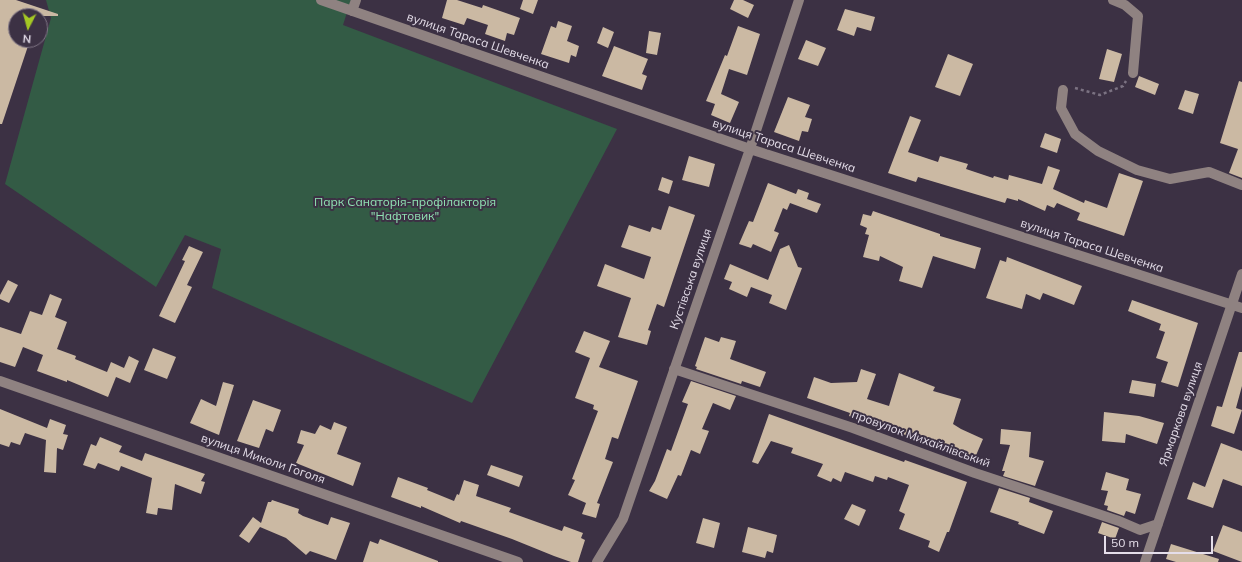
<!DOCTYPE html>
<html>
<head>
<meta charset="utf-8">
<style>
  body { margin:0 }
  #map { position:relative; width:1242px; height:562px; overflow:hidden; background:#3c3144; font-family:Mulish,sans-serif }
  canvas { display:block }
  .north { position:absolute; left:8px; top:8px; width:40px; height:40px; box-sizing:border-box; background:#3c3144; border:1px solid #807686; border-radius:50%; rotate:186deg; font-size:11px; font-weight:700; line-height:16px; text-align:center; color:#e5deea }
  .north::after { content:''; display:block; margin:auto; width:14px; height:18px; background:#a5c824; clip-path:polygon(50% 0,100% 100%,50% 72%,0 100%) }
  .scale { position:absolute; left:1104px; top:536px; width:109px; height:18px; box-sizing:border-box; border:2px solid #e5deea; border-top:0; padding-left:5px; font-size:12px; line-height:14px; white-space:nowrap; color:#e5deea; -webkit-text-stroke:3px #3c3144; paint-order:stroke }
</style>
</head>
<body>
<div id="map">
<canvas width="1242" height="562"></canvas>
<div class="north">N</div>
<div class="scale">50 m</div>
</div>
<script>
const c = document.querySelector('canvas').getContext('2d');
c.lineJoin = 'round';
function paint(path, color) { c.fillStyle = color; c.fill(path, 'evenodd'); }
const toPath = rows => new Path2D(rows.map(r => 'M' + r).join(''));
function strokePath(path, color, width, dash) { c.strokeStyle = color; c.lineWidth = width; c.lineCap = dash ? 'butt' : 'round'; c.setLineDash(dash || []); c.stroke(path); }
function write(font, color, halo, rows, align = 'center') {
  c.font = font + ' Mulish,sans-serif'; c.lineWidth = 4; c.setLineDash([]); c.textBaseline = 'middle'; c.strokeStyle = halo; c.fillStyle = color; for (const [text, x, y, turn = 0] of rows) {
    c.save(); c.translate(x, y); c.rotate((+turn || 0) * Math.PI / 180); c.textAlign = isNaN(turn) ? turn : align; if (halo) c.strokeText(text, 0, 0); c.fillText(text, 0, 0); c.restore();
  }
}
paint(toPath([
  [46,0,351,0,343,25,617,129,472,403,212,288,221,249,185,235,156,287,5,184,51,18]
]), '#335b45');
paint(toPath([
  [0,0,16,0,58,14,58,16,16,16,16,40,30,40,2,124,0,124],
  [447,0,457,0,482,8,483,5,520,18,514,35,507,33,505,41,485,34,488,25,467,18,464,25,442,18],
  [523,0,538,0,533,14,520,9],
  [734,0,743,0,754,5,748,18,730,9],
  [845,9,875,17,871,31,857,27,854,36,837,30],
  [558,21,572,26,567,41,579,46,576,57,571,55,569,63,541,54,551,26,556,28],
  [738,26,760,34,747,75,729,69,721,94,739,102,730,123,711,115,715,104,706,101,725,55,727,56],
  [603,27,614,32,608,48,597,43],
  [649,31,661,33,657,55,646,53],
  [806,40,826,48,818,66,798,59],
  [614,46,648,59,642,74,647,76,642,90,602,76],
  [1107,49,1122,54,1114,82,1099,79],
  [948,54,973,64,960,96,935,87],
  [1139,76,1159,84,1155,95,1135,87],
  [1239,81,1242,82,1242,178,1229,173,1238,149,1220,143],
  [1185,90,1199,94,1193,114,1178,109],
  [788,97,810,105,805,117,812,119,808,132,802,131,799,141,774,132],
  [910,116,921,120,908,152,938,162,940,156,968,164,966,169,993,178,994,176,1008,180,1009,175,1042,184,1048,166,1060,170,1053,189,1084,203,1085,200,1107,208,1119,173,1143,181,1124,236,1077,220,1080,213,1057,203,1054,208,1047,205,1045,211,1018,199,1018,201,1007,198,1005,203,918,177,916,182,888,173],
  [1045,133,1061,139,1057,153,1040,147],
  [689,156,715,164,709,187,682,180],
  [662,177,673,181,669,194,658,190],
  [768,183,796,194,798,189,809,193,807,199,821,204,817,213,790,203,787,210,783,208,774,231,779,233,771,252,753,244,751,248,739,244,749,221,753,222],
  [669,206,695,215,664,307,657,304,648,330,651,331,647,345,618,337,631,298,597,286,605,264,644,279,651,257,621,247,629,225,650,232,652,227,661,230],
  [873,211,940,234,940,236,981,248,975,269,933,256,922,288,899,281,903,267,880,256,879,261,863,257,869,235,865,234,867,228,860,225,863,214,871,216],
  [789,245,798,267,802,268,786,310,769,303,772,295,751,287,747,297,729,289,732,282,724,279,730,264,768,280,780,249],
  [189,246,203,252,187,285,192,287,175,323,159,316,185,261,182,260],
  [1007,257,1082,286,1074,305,1043,293,1040,300,1026,294,1022,309,986,298,1000,260,1006,262],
  [8,280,18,285,9,303,0,299,0,295],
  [50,294,62,299,55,317,67,322,57,349,76,356,75,359,107,372,111,362,124,368,129,356,139,361,130,383,116,377,108,397,67,380,67,382,37,371,43,355,23,347,15,367,0,362,0,327,21,334,30,311,42,315],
  [1132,300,1198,323,1178,387,1161,382,1168,362,1156,358,1165,332,1159,330,1161,324,1128,311],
  [584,331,610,341,599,367,638,381,618,439,612,437,605,459,613,462,597,503,600,504,596,518,582,514,586,503,568,495,575,480,572,479,598,411,593,409,594,405,575,398,590,358,575,352],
  [705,337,719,342,721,337,736,341,730,359,766,372,760,387,742,381,741,384,696,369,697,367,695,366],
  [153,348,176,357,167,379,144,370],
  [1239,352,1242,352,1242,386,1236,408,1242,410,1234,434,1211,426,1217,406,1222,407],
  [861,369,876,374,867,399,889,406,899,373,935,387,933,391,961,399,953,424,961,429,983,439,974,460,945,448,907,436,872,421,871,424,849,416,850,413,807,398,814,377,831,383,857,382],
  [1132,380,1156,384,1154,397,1129,393],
  [691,381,736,396,730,410,713,403,702,429,709,431,700,454,691,450,681,476,678,475,667,499,649,491,655,481,667,449,671,451,688,404,682,402],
  [223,382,234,385,219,435,190,423,201,399,216,406],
  [253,400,281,410,273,432,266,429,259,448,237,441],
  [0,409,47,428,50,419,66,425,63,434,68,435,63,450,57,448,56,473,44,472,46,440,25,433,20,445,11,442,9,447,0,444],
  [1104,412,1139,416,1164,423,1157,444,1126,434,1125,443,1102,441],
  [769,414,904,462,905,460,967,482,949,532,947,532,939,552,928,547,930,541,899,529,905,514,899,511,909,485,888,477,887,480,875,476,873,482,845,472,841,482,833,478,831,482,817,476,823,464,791,453,793,448,771,441,758,464,752,462],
  [334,422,347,427,337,454,361,463,353,486,296,463,304,445,297,443,301,430,315,434,320,425,331,430],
  [1001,429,1031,432,1029,457,1044,461,1035,486,1003,476,1005,471,1002,471,1010,445,1000,444],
  [100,437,122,446,119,452,142,461,145,453,205,474,201,481,205,482,201,494,175,484,172,510,158,508,157,515,146,513,152,478,121,466,119,471,98,463,95,469,83,465,91,444,96,446],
  [1221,443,1242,451,1242,486,1223,479,1213,508,1187,499,1193,482,1205,487],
  [491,465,523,476,519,487,487,475],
  [1106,472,1129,479,1126,490,1141,494,1135,514,1126,511,1124,516,1107,510,1108,506,1104,505,1108,491,1101,490],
  [398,477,428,488,427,490,454,501,457,494,459,495,464,480,479,485,476,496,511,508,509,512,562,531,564,526,583,533,581,538,585,540,578,562,571,562,554,556,512,539,461,521,460,523,421,506,421,508,391,497],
  [999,488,1030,498,1029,502,1053,511,1044,534,1018,524,1019,522,990,512],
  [272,500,299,509,298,513,303,516,328,525,331,517,350,523,336,560,310,551,306,555,286,538,260,527,249,543,239,536,253,517,261,523,268,502,271,502],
  [852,504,866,510,859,526,844,519],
  [703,518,720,523,714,548,696,543],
  [1102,522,1119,528,1115,539,1098,533],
  [1223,525,1242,532,1242,562,1213,551],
  [748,527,777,535,773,553,767,551,765,558,742,552],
  [380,539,438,561,438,562,363,562,370,541,378,544],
  [1171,544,1219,559,1218,562,1176,562,1166,559]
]), '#cbb9a3');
strokePath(toPath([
  [1075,88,1100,95,1123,86,1126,81]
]), '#7b7282', 2.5, [3, 3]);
strokePath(toPath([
  [321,0,750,149,1242,308],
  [1113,0,1125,5,1138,16,1133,73],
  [352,11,356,0],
  [1063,90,1061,108,1075,134,1098,151,1137,170,1170,179,1209,172,1242,185],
  [674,369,853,428,975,473,1119,521,1140,530,1158,524],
  [0,381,518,562],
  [597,562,623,519,750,149,799,0],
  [1145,562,1242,274]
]), '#8f8281', 10);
write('12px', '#e5deea', '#3c3144', [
  ["вулиця Тараса Шевченка",478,41,19],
  ["вулиця Тараса Шевченка",784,146,18],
  ["вулиця Тараса Шевченка",1092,246,18],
  ["Кустівська вулиця",691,279,-71],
  ["Ярмаркова вулиця",1181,414,-71],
  ["провулок Михайлівський",921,439,20],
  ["вулиця Миколи Гоголя",263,459,19]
]);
write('12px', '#8fe1b2', '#3c3144', [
  ["Парк Санаторія-профілакторія",405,202],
  ["\"Нафтовик\"",405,216]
]);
</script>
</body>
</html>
